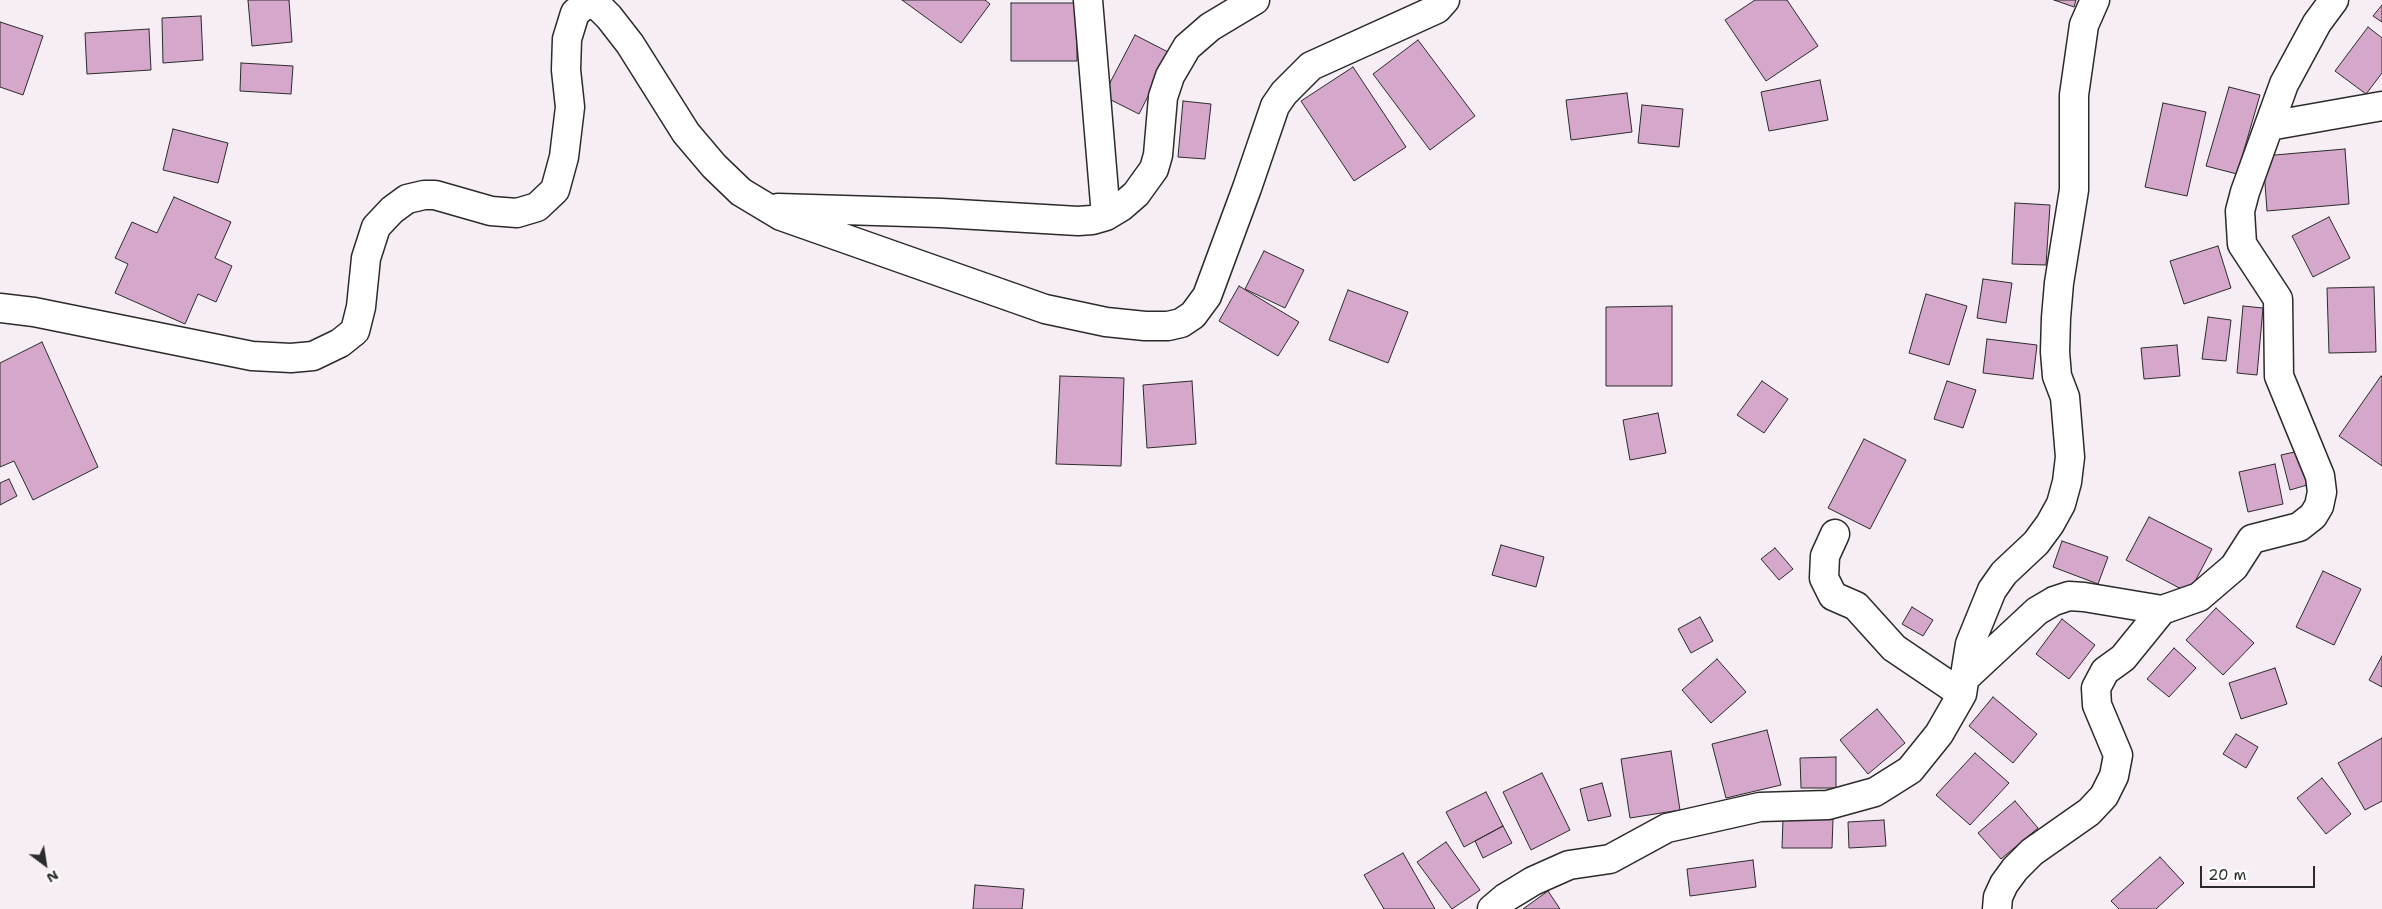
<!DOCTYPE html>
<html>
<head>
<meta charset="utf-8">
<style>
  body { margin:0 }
  #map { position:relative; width:2382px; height:909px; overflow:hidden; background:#f7eef5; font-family:"Shantell Sans",sans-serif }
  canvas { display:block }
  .north { position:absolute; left:20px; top:839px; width:50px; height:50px; -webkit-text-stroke:4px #fff; paint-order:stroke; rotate:149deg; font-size:14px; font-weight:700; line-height:20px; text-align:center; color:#2b2b2b }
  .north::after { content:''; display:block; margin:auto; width:18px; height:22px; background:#2b2b2b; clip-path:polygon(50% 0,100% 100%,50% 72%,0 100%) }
  .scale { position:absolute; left:2200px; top:866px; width:115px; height:22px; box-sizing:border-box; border:2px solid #2b2b2b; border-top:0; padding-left:6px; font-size:15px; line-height:18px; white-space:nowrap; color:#2b2b2b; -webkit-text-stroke:4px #fff; paint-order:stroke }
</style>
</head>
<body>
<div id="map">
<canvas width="2382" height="909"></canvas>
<div class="north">N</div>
<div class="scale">20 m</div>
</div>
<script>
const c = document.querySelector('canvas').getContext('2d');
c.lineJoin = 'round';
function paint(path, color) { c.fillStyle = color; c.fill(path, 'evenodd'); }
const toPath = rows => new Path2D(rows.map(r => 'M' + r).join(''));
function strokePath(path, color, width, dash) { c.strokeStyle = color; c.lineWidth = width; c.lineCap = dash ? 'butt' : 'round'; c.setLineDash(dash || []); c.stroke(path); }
const building = toPath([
  [248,0,289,0,292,42,252,46,248,0],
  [902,0,985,0,990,4,961,43,902,0],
  [1755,0,1787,0,1818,46,1766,81,1725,20,1755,0],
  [2054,0,2076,0,2074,7,2054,0],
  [1011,3,1077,3,1077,61,1011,61,1011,3],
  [2382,5,2382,22,2373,16,2382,5],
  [201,16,203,60,163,63,162,18,201,16],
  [0,22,43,36,23,95,0,87,0,22],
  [2368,27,2382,38,2382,73,2366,94,2335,71,2368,27],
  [149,29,151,70,87,74,85,33,149,29],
  [1135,35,1170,53,1139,114,1103,96,1135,35],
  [1418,40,1475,116,1430,150,1373,74,1418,40],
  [241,63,293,66,291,94,240,91,241,63],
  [1353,67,1406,147,1354,181,1301,101,1353,67],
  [1820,80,1828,120,1769,131,1761,92,1820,80],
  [2229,87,2260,95,2237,174,2206,166,2229,87],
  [1627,93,1632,132,1571,140,1566,100,1627,93],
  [1183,101,1211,104,1205,159,1178,157,1183,101],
  [2163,103,2206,112,2187,196,2145,187,2163,103],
  [1642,105,1683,109,1679,147,1638,143,1642,105],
  [173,129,228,143,218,183,163,170,173,129],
  [2345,149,2349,204,2267,211,2263,156,2345,149],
  [174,197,231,222,215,258,232,266,216,302,198,294,185,324,115,293,128,264,115,258,132,222,157,233,174,197],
  [2015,203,2050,205,2046,265,2012,264,2015,203],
  [2329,217,2350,258,2313,277,2292,236,2329,217],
  [2218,246,2231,288,2184,304,2170,261,2218,246],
  [1264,251,1304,270,1285,308,1245,289,1264,251],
  [1983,279,2012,283,2006,323,1977,318,1983,279],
  [1239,286,1299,322,1278,356,1219,321,1239,286],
  [2374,287,2376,352,2329,353,2327,288,2374,287],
  [1348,290,1408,312,1388,363,1329,340,1348,290],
  [1926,294,1967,306,1949,365,1909,353,1926,294],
  [1672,306,1672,386,1606,386,1606,307,1672,306],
  [2243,306,2263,308,2257,375,2237,373,2243,306],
  [2208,317,2231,320,2226,361,2202,359,2208,317],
  [1987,339,2037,345,2033,379,1983,373,1987,339],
  [42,342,98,467,33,500,14,461,0,467,0,363,42,342],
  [2177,345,2180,376,2144,379,2141,348,2177,345],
  [1060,376,1124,378,1121,466,1056,464,1060,376],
  [2381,376,2382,377,2382,466,2339,436,2381,376],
  [1192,381,1196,444,1147,448,1143,385,1192,381],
  [1762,381,1788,399,1764,433,1737,415,1762,381],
  [1947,381,1976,390,1963,428,1934,419,1947,381],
  [1658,413,1666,453,1630,460,1623,420,1658,413],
  [1864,439,1906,460,1870,529,1828,508,1864,439],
  [2299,451,2307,485,2290,490,2281,455,2299,451],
  [2275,464,2283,504,2248,512,2239,472,2275,464],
  [9,479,17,496,0,505,0,483,9,479],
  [2149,517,2212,549,2189,593,2126,560,2149,517],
  [2062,541,2108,557,2098,584,2053,567,2062,541],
  [1501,545,1544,557,1536,587,1492,575,1501,545],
  [1775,548,1793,569,1779,580,1761,559,1775,548],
  [2323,571,2361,589,2334,645,2296,627,2323,571],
  [1912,607,1933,620,1923,636,1902,624,1912,607],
  [2216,608,2254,643,2223,675,2186,640,2216,608],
  [1700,617,1713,641,1691,653,1678,629,1700,617],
  [2062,619,2095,645,2069,679,2036,654,2062,619],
  [2174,648,2196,668,2169,697,2147,679,2174,648],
  [2382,656,2382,687,2369,680,2382,656],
  [1717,659,1746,692,1711,723,1682,690,1717,659],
  [2275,668,2287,704,2241,719,2229,683,2275,668],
  [1993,697,2037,734,2013,763,1969,726,1993,697],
  [1877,709,1905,743,1868,774,1840,740,1877,709],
  [1767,730,1781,785,1726,798,1712,744,1767,730],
  [2236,734,2258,747,2246,768,2223,754,2236,734],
  [2382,738,2382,801,2365,810,2338,763,2382,738],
  [1671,751,1680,810,1630,818,1621,759,1671,751],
  [1975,753,2009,783,1970,825,1936,795,1975,753],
  [1836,757,1836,788,1801,788,1800,758,1836,757],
  [1542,773,1570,830,1531,850,1503,792,1542,773],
  [2322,778,2351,814,2326,834,2297,798,2322,778],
  [1602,783,1611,816,1588,821,1580,789,1602,783],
  [1486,792,1503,826,1464,847,1446,812,1486,792],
  [2015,801,2038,828,2001,859,1978,833,2015,801],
  [1783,819,1833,819,1832,848,1782,848,1783,819],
  [1884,820,1886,846,1849,848,1848,822,1884,820],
  [1503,826,1512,843,1483,858,1475,841,1503,826],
  [1446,842,1480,890,1452,909,1417,862,1446,842],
  [1403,853,1435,909,1384,909,1364,875,1403,853],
  [2160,857,2184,883,2156,909,2119,909,2111,901,2160,857],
  [1753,860,1756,887,1690,896,1687,869,1753,860],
  [975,885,1024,889,1022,909,973,909,975,885],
  [1548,891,1560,909,1523,909,1548,891]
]);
paint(building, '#d5a8cb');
strokePath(building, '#2b2b2b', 1);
const minor = toPath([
  [1088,0,1106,216],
  [2269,126,2382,106],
  [778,208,941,213,1078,221,1092,220,1106,216,1121,207,1136,194,1154,169,1158,155,1163,97,1170,76,1187,47,1210,27,1255,0],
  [0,308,34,312,252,356,291,358,313,356,340,343,355,331,361,307,366,258,376,227,392,210,407,199,424,195,435,195,491,211,517,213,537,207,555,190,564,157,570,107,566,70,567,39,575,13,587,3,599,7,609,17,630,44,686,133,714,166,741,192,781,216,1045,309,1106,322,1145,326,1168,326,1181,323,1193,315,1207,296,1247,188,1275,106,1284,93,1311,66,1437,9,1445,0],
  [1835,534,1825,556,1824,578,1833,596,1856,606,1894,648,1962,694],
  [1964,679,2037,611,2054,601,2069,596,2084,597,2162,610,2199,597,2234,567,2252,539,2299,527,2313,516,2319,506,2322,492,2320,476,2279,376,2278,299,2242,244,2240,211,2245,192,2284,84,2317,23,2334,0],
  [1492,909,1505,898,1533,881,1569,865,1610,859,1667,828,1760,807,1828,805,1875,792,1910,770,1939,734,1962,694,1970,644,1992,590,2004,573,2036,543,2050,524,2061,504,2067,482,2070,457,2065,397,2057,376,2055,352,2056,318,2059,283,2074,190,2074,95,2084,25,2095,0],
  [1997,909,1998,897,2004,884,2015,869,2032,852,2089,812,2104,796,2114,776,2118,755,2097,705,2096,688,2105,671,2123,658,2162,610]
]);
strokePath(minor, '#2b2b2b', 31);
strokePath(minor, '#fff', 28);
</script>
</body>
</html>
